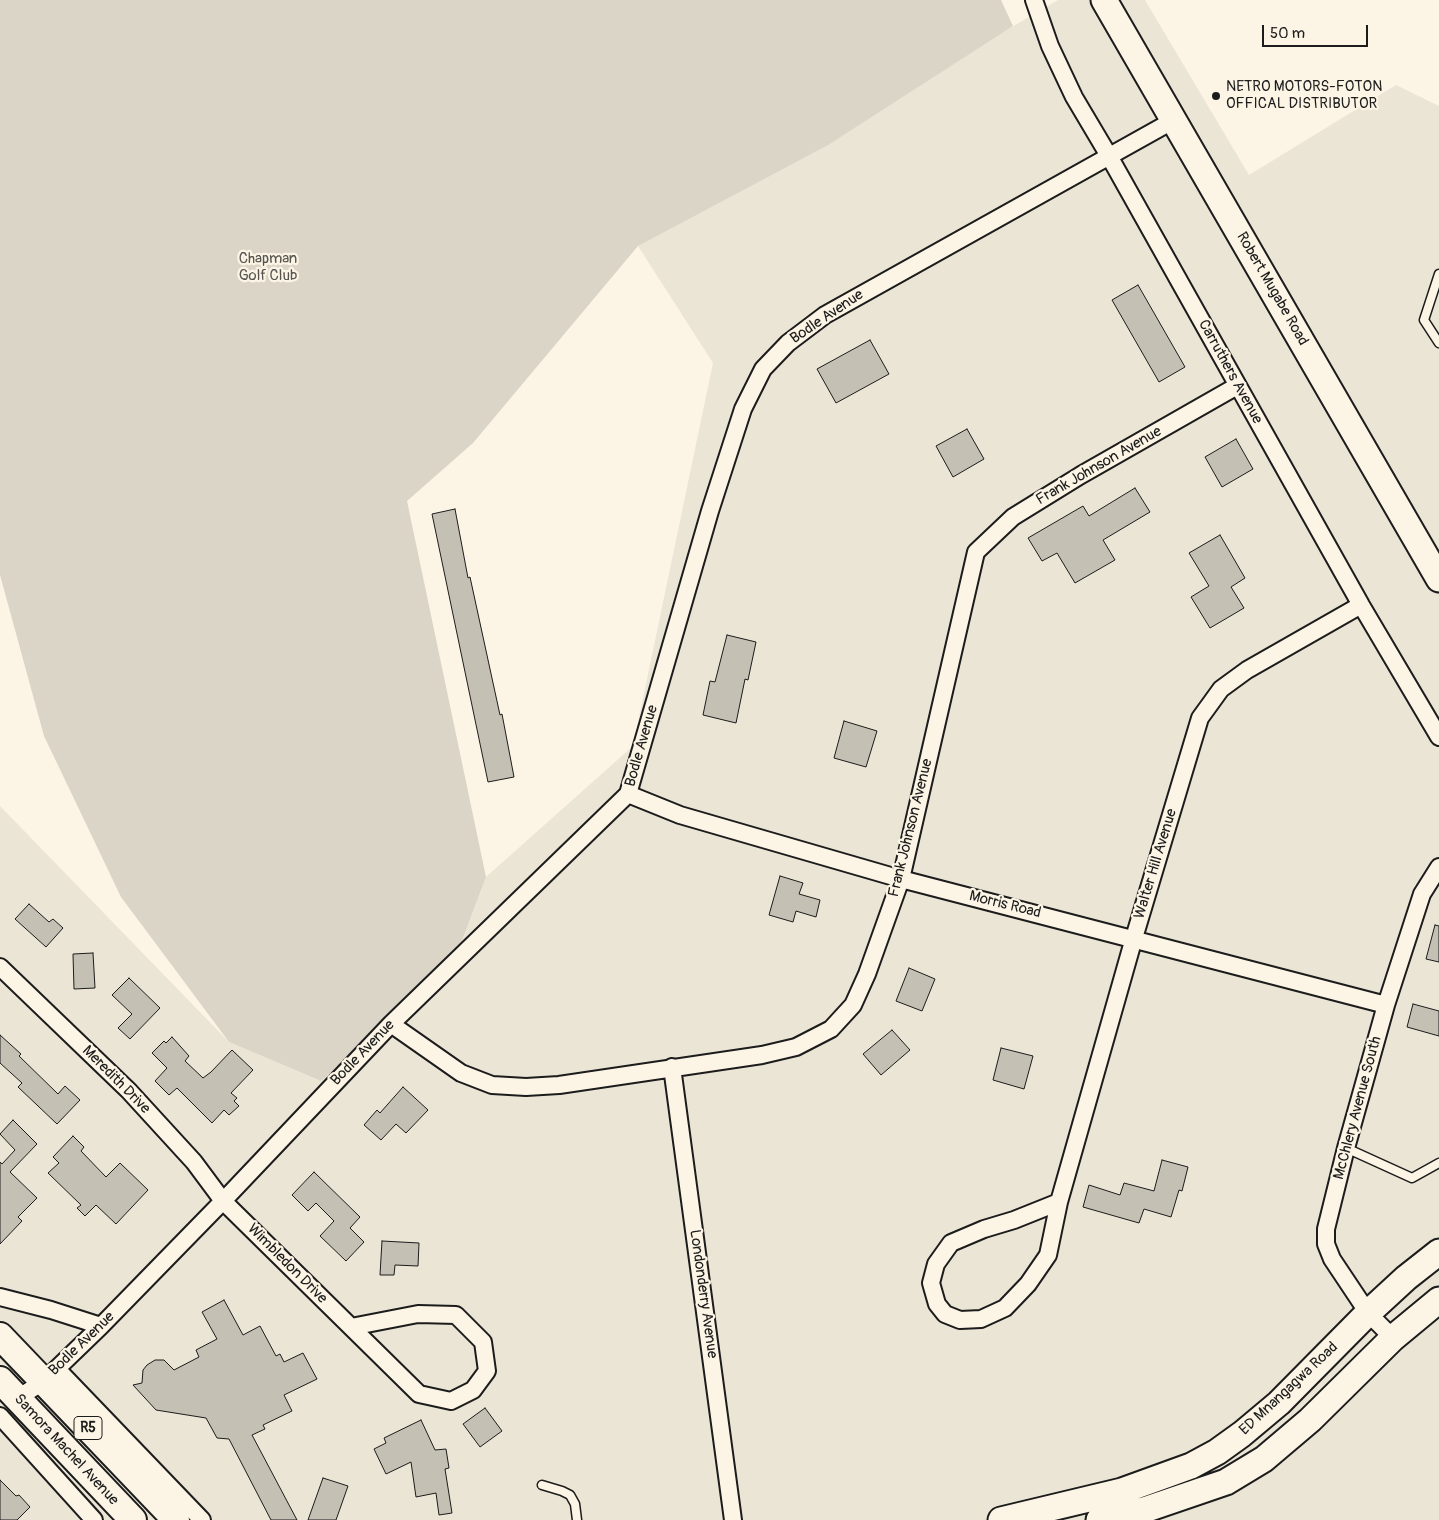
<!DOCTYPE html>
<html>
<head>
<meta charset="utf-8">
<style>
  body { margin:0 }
  #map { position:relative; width:1439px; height:1520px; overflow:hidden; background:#fcf5e5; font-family:Pangolin,sans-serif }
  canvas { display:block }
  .scale { position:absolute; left:1262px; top:25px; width:106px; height:22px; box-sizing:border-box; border:2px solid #1c1c1c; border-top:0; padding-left:6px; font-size:15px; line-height:18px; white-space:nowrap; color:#1c1c1c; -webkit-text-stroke:4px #fcf5e5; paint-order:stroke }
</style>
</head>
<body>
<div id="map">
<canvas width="1439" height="1520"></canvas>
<div class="scale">50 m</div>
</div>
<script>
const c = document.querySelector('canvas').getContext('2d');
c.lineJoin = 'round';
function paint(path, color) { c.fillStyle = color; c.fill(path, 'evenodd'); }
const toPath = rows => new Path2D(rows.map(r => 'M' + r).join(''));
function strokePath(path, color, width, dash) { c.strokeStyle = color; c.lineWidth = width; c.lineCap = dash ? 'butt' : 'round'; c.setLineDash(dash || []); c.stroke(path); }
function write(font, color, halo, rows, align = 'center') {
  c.font = font + ' Pangolin,sans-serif'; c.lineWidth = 4.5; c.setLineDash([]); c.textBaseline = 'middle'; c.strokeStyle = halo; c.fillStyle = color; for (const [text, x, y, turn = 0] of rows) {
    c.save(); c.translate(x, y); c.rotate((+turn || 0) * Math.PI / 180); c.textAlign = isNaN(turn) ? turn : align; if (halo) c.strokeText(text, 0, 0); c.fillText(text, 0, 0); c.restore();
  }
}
paint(toPath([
  [1058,0,1145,0,1249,175,1396,85,1439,106,1439,1520,0,1520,0,806,229,1042,321,1081,457,954,486,877,633,746,713,363,638,246]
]), '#ebe5d6');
paint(toPath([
  [0,0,1001,0,1013,26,828,145,638,246,473,443,407,501,486,877,457,954,392,1020,321,1081,229,1042,121,897,44,736,0,575]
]), '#dbd5c8');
const building = toPath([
  [1138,285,1185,367,1159,382,1112,300,1138,285],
  [870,340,889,374,836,403,817,369,870,340],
  [967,429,984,459,953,477,936,446,967,429],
  [1236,439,1253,469,1222,487,1205,457,1236,439],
  [1135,488,1150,512,1103,540,1115,560,1075,583,1057,553,1042,561,1028,538,1083,506,1089,516,1135,488],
  [455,509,468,578,470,577,500,715,502,714,514,777,488,782,432,514,455,509],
  [1220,535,1245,578,1231,587,1244,608,1210,628,1191,597,1209,586,1189,553,1220,535],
  [727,635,756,642,748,680,745,679,736,723,703,715,710,681,715,682,727,635],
  [844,721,877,731,866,767,834,758,844,721],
  [780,876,803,883,799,894,820,900,816,917,796,911,793,922,769,915,780,876],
  [29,904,49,922,53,919,63,928,46,947,15,919,29,904],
  [1435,925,1439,926,1439,962,1426,959,1435,925],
  [93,953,95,988,74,989,73,954,93,953],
  [909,968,935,979,922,1011,896,1001,909,968],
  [129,978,160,1008,130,1039,118,1028,132,1014,112,995,129,978],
  [1413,1004,1439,1011,1439,1036,1407,1027,1413,1004],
  [892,1030,910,1050,881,1075,863,1054,892,1030],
  [0,1035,21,1054,19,1056,58,1094,65,1086,80,1100,57,1124,18,1087,22,1083,0,1063,0,1035],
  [172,1037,189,1056,185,1061,203,1078,211,1072,232,1050,253,1070,231,1093,237,1098,234,1101,239,1106,229,1115,224,1110,212,1123,177,1088,169,1095,155,1081,167,1068,152,1053,164,1041,166,1043,172,1037],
  [1001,1048,1033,1056,1024,1089,993,1080,1001,1048],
  [403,1087,428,1110,406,1133,396,1124,381,1140,364,1125,377,1110,380,1113,403,1087],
  [13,1120,37,1144,10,1172,37,1198,18,1217,22,1221,0,1244,0,1162,2,1164,15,1150,0,1134,13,1120],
  [73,1136,84,1147,81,1151,106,1177,120,1163,148,1190,116,1224,96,1205,85,1216,77,1208,81,1205,48,1173,59,1163,53,1157,73,1136],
  [1162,1160,1188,1167,1182,1191,1179,1190,1171,1217,1144,1209,1139,1223,1083,1207,1089,1185,1120,1195,1124,1183,1154,1191,1162,1160],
  [314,1172,360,1217,350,1228,364,1242,346,1261,320,1236,334,1221,316,1203,308,1211,292,1195,314,1172],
  [382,1241,419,1243,418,1266,395,1265,394,1275,380,1275,382,1241],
  [224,1300,243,1335,260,1326,276,1356,280,1354,284,1362,303,1353,317,1379,284,1395,292,1411,263,1425,265,1429,252,1435,297,1520,271,1520,229,1439,217,1438,206,1418,156,1410,133,1385,142,1383,143,1370,147,1365,155,1360,164,1360,174,1370,199,1357,196,1350,217,1339,202,1312,224,1300],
  [485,1408,502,1431,480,1447,463,1424,485,1408],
  [421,1420,435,1450,446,1449,449,1468,445,1469,452,1513,439,1515,436,1493,416,1497,411,1462,386,1474,374,1449,386,1443,384,1438,421,1420],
  [323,1478,348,1486,336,1520,308,1520,323,1478],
  [0,1480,16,1496,19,1495,30,1507,17,1520,0,1520,0,1480]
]);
paint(building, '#c4c0b3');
strokePath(building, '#1c1c1c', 1);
const service = toPath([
  [1439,274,1424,320,1439,343],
  [1346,1148,1412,1178,1439,1163],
  [542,1485,562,1491,570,1495,575,1504,577,1520]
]);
const minor = toPath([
  [1034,0,1050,46,1074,97,1109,156,1361,605,1439,737],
  [628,794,680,815,901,879,1386,1005],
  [0,967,129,1091,194,1162,223,1201,419,1394,451,1401,473,1390,487,1371,483,1342,456,1315,418,1314,351,1327],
  [391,1024,461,1073,492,1085,526,1087,559,1085,762,1055,796,1047,831,1029,853,1005,867,974,901,879,976,552,1013,517,1081,475,1237,386],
  [672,1067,733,1520],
  [1059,1202,1014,1220,984,1229,951,1243,936,1264,931,1283,937,1304,945,1314,960,1320,981,1319,1005,1308,1028,1284,1048,1255,1059,1202,1134,938,1200,718,1221,689,1247,670,1361,605],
  [0,1297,51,1310,101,1326],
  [1393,1338,1368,1313,1332,1259,1326,1244,1326,1229,1346,1148,1386,1005,1422,894,1439,867],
  [57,1369,202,1520],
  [18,1398,44,1381,101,1326,223,1201,391,1024,628,794,710,511,743,409,763,369,788,343,825,315,1174,120],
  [0,1416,94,1520]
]);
const primary = toPath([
  [1104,0,1439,579],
  [1001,1520,1122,1491,1191,1466,1217,1452,1242,1434,1279,1403,1368,1313,1406,1278,1439,1252],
  [1099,1520,1144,1510,1226,1482,1264,1459,1310,1420,1393,1338,1439,1300]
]);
const trunk = toPath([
  [0,1336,176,1520],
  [0,1380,133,1520]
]);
strokePath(service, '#1c1c1c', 11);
strokePath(minor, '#1c1c1c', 20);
strokePath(primary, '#1c1c1c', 29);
strokePath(trunk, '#1c1c1c', 30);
strokePath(service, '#fcf5e5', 8);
strokePath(minor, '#fcf5e5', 16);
strokePath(primary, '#fcf5e5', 25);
strokePath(trunk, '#fcf5e5', 26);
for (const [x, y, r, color] of [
  [1216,96,5,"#1c1c1c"]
]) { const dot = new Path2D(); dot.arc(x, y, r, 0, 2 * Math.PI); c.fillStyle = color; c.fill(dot); strokePath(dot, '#fcf5e5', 2); }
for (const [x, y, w] of [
  [88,1428,28]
]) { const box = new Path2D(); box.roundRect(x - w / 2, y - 11.5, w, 23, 4); c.fillStyle = '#fcf5e5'; c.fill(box); strokePath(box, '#1c1c1c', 1); }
write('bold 14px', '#1c1c1c', null, [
  ["R5",88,1428]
]);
write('15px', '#1c1c1c', '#fcf5e5', [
  ["NETRO MOTORS-FOTON",1226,87],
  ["OFFICAL DISTRIBUTOR",1226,104]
], 'left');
write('15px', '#555450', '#fcf5e5', [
  ["Chapman",268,259],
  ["Golf Club",268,276]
]);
write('15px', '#1c1c1c', '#fcf5e5', [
  ["Robert Mugabe Road",1272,289,60],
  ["Bodle Avenue",827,317,-34],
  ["Carruthers Avenue",1230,372,61],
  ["Frank Johnson Avenue",1099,466,-30],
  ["Bodle Avenue",642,746,-74],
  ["Frank Johnson Avenue",911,828,-76],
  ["Walter Hill Avenue",1156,864,-73],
  ["Morris Road",1005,905,14],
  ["Bodle Avenue",363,1053,-46],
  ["Meredith Drive",116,1080,45],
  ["McChlery Avenue South",1358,1108,-75],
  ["Wimbledon Drive",287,1264,45],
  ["Londonderry Avenue",703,1294,82],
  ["Bodle Avenue",82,1344,-44],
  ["ED Mnangagwa Road",1289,1389,-43],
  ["Samora Machel Avenue",66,1450,47]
]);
</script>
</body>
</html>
